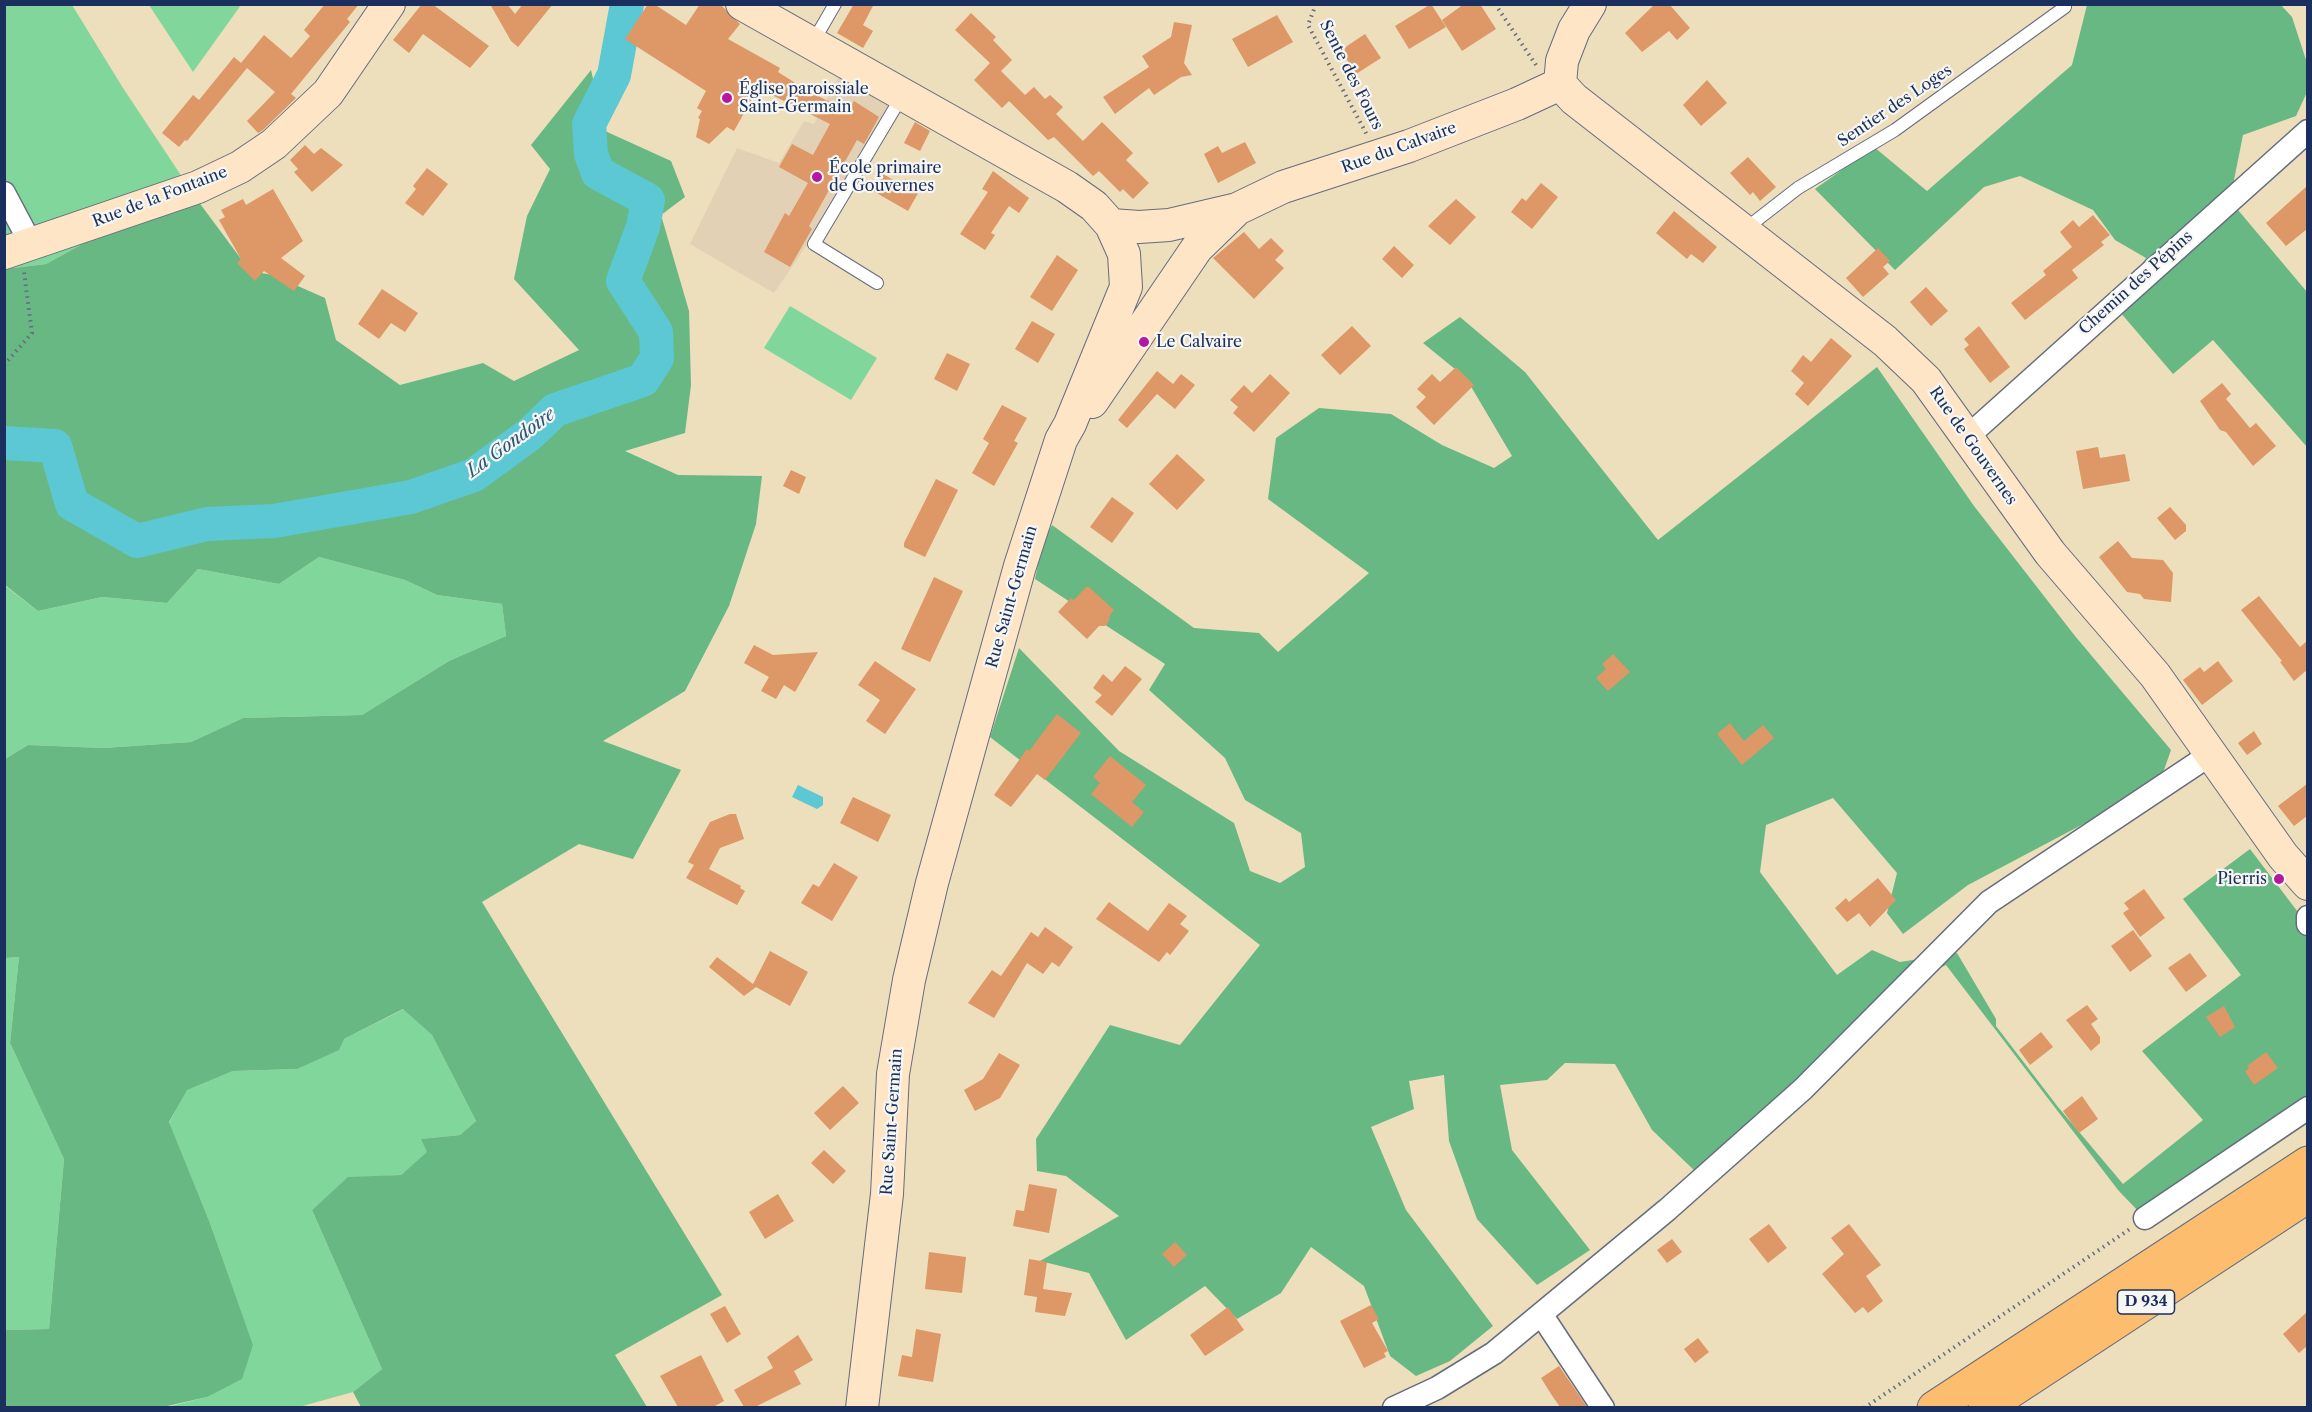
<!DOCTYPE html>
<html>
<head>
<meta charset="utf-8">
<style>
  body { margin:0 }
  #map { position:relative; width:2312px; height:1412px; overflow:hidden; background:#eddebc; font-family:"Libre Caslon Text",serif }
  canvas { display:block }
  .frame { position:absolute; inset:0; border:6px solid #1b2f5e; pointer-events:none }
</style>
</head>
<body>
<div id="map">
<canvas width="2312" height="1412"></canvas>
<div class="frame"></div>
</div>
<script>
const c = document.querySelector('canvas').getContext('2d');
c.lineJoin = 'round';
function paint(path, color) { c.fillStyle = color; c.fill(path, 'evenodd'); }
const toPath = rows => new Path2D(rows.map(r => 'M' + r).join(''));
function strokePath(path, color, width, dash) { c.strokeStyle = color; c.lineWidth = width; c.lineCap = dash ? 'butt' : 'round'; c.setLineDash(dash || []); c.stroke(path); }
function write(font, color, halo, rows, align = 'center') {
  c.font = font + ' "Libre Caslon Text",serif'; c.lineWidth = 4.5; c.setLineDash([]); c.textBaseline = 'middle'; c.strokeStyle = halo; c.fillStyle = color; for (const [text, x, y, turn = 0] of rows) {
    c.save(); c.translate(x, y); c.rotate((+turn || 0) * Math.PI / 180); c.textAlign = isNaN(turn) ? turn : align; if (halo) c.strokeText(text, 0, 0); c.fillText(text, 0, 0); c.restore();
  }
}
paint(toPath([
  [839,76,891,106,813,236,774,293,690,244,737,148,779,163,804,121,814,124]
]), '#e3d1b6');
paint(toPath([
  [4,5,72,5,123,88,198,201,99,235,46,264,5,269],
  [149,5,241,5,193,72],
  [790,306,877,358,851,400,764,348],
  [319,557,405,580,437,595,502,604,506,636,449,661,362,715,243,718,191,742,104,748,28,745,5,759,4,585,38,611,102,597,167,603,198,569,279,584],
  [19,957,10,1043,64,1159,49,1329,5,1330,4,958],
  [404,1009,432,1035,476,1121,460,1135,422,1139,428,1152,401,1175,348,1178,312,1210,382,1369,353,1392,299,1407,163,1408,207,1397,253,1346,210,1223,169,1123,186,1090,233,1071,297,1069,344,1039]
]), '#81d79b');
paint(toPath([
  [2087,5,2281,5,2292,17,2307,63,2307,92,2296,116,2243,135,2234,180,2238,210,2307,292,2307,447,2213,340,2173,374,2114,305,2146,258,2115,240,2093,210,2020,176,1984,187,1895,270,1815,189,1874,147,1927,191,2072,65],
  [591,70,605,131,671,161,685,197,661,215,689,311,691,385,685,433,625,451,678,475,762,476,756,524,729,606,685,691,603,741,681,770,633,859,579,844,482,902,722,1295,615,1355,647,1407,361,1407,353,1392,382,1369,312,1210,348,1177,401,1175,427,1152,421,1139,460,1135,476,1121,432,1035,403,1009,344,1039,339,1050,297,1069,233,1071,187,1090,169,1122,210,1223,253,1345,242,1379,207,1397,163,1407,5,1407,4,1330,49,1329,64,1159,10,1043,19,957,5,958,5,759,28,745,104,748,191,742,243,718,362,715,449,661,506,636,502,604,437,595,405,580,319,557,279,584,198,569,167,603,102,597,38,611,5,585,5,269,46,264,99,235,198,201,250,271,273,275,325,298,336,340,400,385,483,363,514,381,579,350,514,279,527,216,550,169,531,145],
  [1460,317,1525,372,1658,540,1877,367,1974,506,2075,636,2171,750,2159,784,1968,885,1903,934,1887,913,1897,873,1833,798,1766,825,1760,872,1837,975,1872,950,1900,962,1957,953,1996,1019,1996,1026,2058,1107,2123,1184,2203,1120,2142,1051,2241,975,2183,899,2250,849,2307,924,2307,1102,2141,1214,2118,1190,1946,965,1886,993,1753,1125,1696,1172,1652,1130,1615,1064,1565,1063,1547,1080,1500,1085,1512,1150,1590,1250,1537,1285,1477,1219,1449,1141,1444,1075,1409,1081,1414,1109,1371,1127,1406,1210,1493,1326,1450,1361,1416,1376,1390,1356,1364,1286,1311,1247,1281,1293,1237,1319,1205,1286,1126,1340,1089,1273,1040,1261,1119,1216,1066,1176,1037,1171,1036,1139,1110,1025,1180,1045,1260,945,990,737,1019,648,1119,751,1234,823,1250,871,1280,883,1305,867,1301,833,1245,800,1225,758,1149,690,1165,664,1035,579,1042,545,1052,525,1194,628,1259,633,1278,652,1369,573,1268,499,1276,438,1319,408,1391,414,1442,445,1494,468,1512,456,1466,378,1423,343]
]), '#68b883');
paint(toPath([
  [798,785,823,797,823,805,817,809,792,797]
]), '#5cc8d3');
strokePath(toPath([
  [4,443,55,446,72,504,137,541,207,524,274,521,411,497,474,475,530,434,555,410,643,380,657,358,656,332,623,281,643,227,648,200,598,173,591,154,589,124,614,75,627,4]
]), '#5cc8d3', 34);
paint(toPath([
  [325,4,359,4,347,19,350,22,291,94,296,98,263,130,258,133,247,121,275,92,247,68,187,141,185,140,179,147,162,133,193,95,199,100,234,57,241,63,264,35,291,58,310,36,304,30],
  [422,4,432,4,489,46,470,68,423,34,409,53,393,40],
  [490,4,507,4,515,14,523,4,553,4,518,47,511,41],
  [648,4,654,4,686,25,700,4,720,4,740,24,728,39,780,68,778,72,808,91,848,111,854,101,879,117,864,144,857,140,809,226,812,229,790,267,764,252,785,213,789,216,808,183,779,167,792,144,813,155,830,124,758,88,734,131,727,127,709,144,696,137,700,119,698,118,702,111,697,108,706,91,625,39],
  [854,4,874,4,863,25,873,31,863,48,837,33],
  [1431,4,1446,27,1409,49,1395,26],
  [1464,4,1480,4,1496,29,1462,51,1442,20],
  [1655,4,1669,4,1690,28,1677,40,1669,31,1642,52,1625,33],
  [971,13,996,37,993,40,1012,60,1001,71,1025,95,1034,87,1045,99,1050,95,1063,107,1056,114,1083,141,1102,122,1133,153,1126,160,1149,183,1133,199,1123,189,1120,192,1099,171,1093,176,1054,137,1048,140,1009,101,1002,108,974,80,990,63,955,30],
  [1277,15,1293,42,1248,67,1232,39],
  [1174,22,1192,25,1184,63,1192,75,1181,77,1154,95,1149,88,1115,114,1103,97,1149,67,1142,56,1171,37],
  [1365,34,1381,58,1356,74,1341,50],
  [1707,80,1727,103,1701,126,1683,105],
  [915,122,930,131,920,151,904,143],
  [1245,142,1256,163,1218,183,1204,154,1218,146,1222,153],
  [305,145,314,154,321,148,343,165,312,192,294,172,298,169,290,160],
  [1748,157,1776,187,1760,201,1753,192,1750,195,1730,173],
  [427,168,448,184,423,216,405,203,416,189,413,186],
  [993,171,1029,198,1019,213,1009,206,991,233,995,235,985,250,960,234,988,192,982,189],
  [883,174,902,185,905,179,921,188,908,211,873,191],
  [1541,183,1558,197,1532,229,1511,212,1522,198,1526,201],
  [2307,186,2307,229,2286,246,2266,223],
  [273,189,303,241,281,258,305,276,294,291,264,271,255,281,237,263,241,259,219,220,225,217,221,210,243,199,246,205],
  [1456,199,1476,217,1450,245,1428,226],
  [1674,211,1717,247,1703,263,1691,254,1687,259,1656,233],
  [2093,215,2110,235,2101,242,2104,245,2072,270,2078,278,2025,320,2011,303,2046,275,2043,271,2072,247,2060,232,2073,220,2079,227],
  [1244,232,1259,249,1271,238,1284,251,1275,260,1284,268,1254,299,1213,258],
  [1394,246,1414,265,1402,278,1382,259],
  [1878,248,1890,261,1883,267,1889,274,1863,297,1846,278],
  [1057,255,1078,270,1052,311,1030,297],
  [1926,287,1948,311,1931,326,1910,302],
  [382,289,418,313,405,332,391,323,379,339,358,324],
  [1032,321,1055,334,1038,363,1015,349],
  [1352,326,1371,346,1340,375,1321,355],
  [1979,326,2010,367,1990,383,1964,349,1969,345,1964,339],
  [1831,338,1852,356,1808,406,1795,394,1804,383,1791,371,1803,355,1811,362],
  [947,353,970,364,957,391,934,379],
  [1456,367,1474,385,1434,425,1416,407,1426,397,1417,389,1432,374,1440,382],
  [1157,371,1173,384,1181,374,1195,385,1175,409,1157,394,1127,428,1118,420],
  [1270,374,1290,393,1254,432,1233,413,1238,407,1230,400,1244,385,1252,393],
  [2222,383,2231,394,2226,399,2250,428,2256,423,2276,446,2253,466,2226,432,2220,430,2200,401],
  [1002,405,1027,418,1014,441,1018,443,994,486,972,473,989,443,983,439],
  [2098,447,2100,458,2125,454,2130,481,2083,489,2076,451],
  [1177,454,1205,480,1177,510,1149,484],
  [791,470,806,477,799,494,783,486],
  [936,479,958,490,925,557,904,547,904,543],
  [1112,497,1134,513,1112,543,1090,527],
  [2170,507,2186,525,2186,531,2175,540,2157,518],
  [2118,541,2132,558,2163,560,2173,573,2171,602,2144,599,2140,594,2127,592,2099,557],
  [934,577,963,591,930,662,901,649],
  [1086,587,1089,587,1114,610,1110,615,1109,621,1105,626,1099,626,1087,639,1058,612,1071,598,1074,600],
  [2259,596,2300,647,2307,641,2307,670,2294,681,2280,662,2282,661,2241,610],
  [754,645,773,655,818,652,795,692,784,685,776,699,761,691,769,677,744,663],
  [1613,654,1630,672,1608,691,1596,678,1606,669,1602,664],
  [875,661,916,689,885,734,866,721,880,700,858,685],
  [2218,661,2233,681,2202,705,2183,680,2200,667,2204,672],
  [1125,666,1142,679,1112,716,1095,702,1102,695,1093,688,1103,674,1112,682],
  [1057,714,1081,733,1045,780,1037,774,1011,807,994,795,1027,749,1029,751],
  [1730,723,1744,741,1763,725,1774,738,1742,765,1717,734],
  [2254,731,2262,744,2247,755,2238,743],
  [1110,756,1146,785,1132,802,1144,812,1132,827,1091,794,1100,783,1093,777],
  [2307,784,2307,816,2294,826,2278,806],
  [853,797,891,815,878,842,840,823],
  [730,814,736,814,744,839,720,848,709,869,741,886,740,888,745,891,737,905,686,878,694,865,688,862,710,822],
  [834,863,858,877,832,921,801,903,813,884,819,887],
  [1878,878,1896,900,1870,927,1859,913,1847,922,1835,908,1846,898,1849,902],
  [2144,889,2165,918,2140,937,2123,913,2129,909,2124,903],
  [1109,902,1148,931,1169,903,1187,916,1180,924,1189,931,1170,955,1167,952,1159,962,1096,919],
  [1045,927,1073,947,1059,967,1052,962,1043,974,1027,963,994,1018,968,1003,992,970,1001,976,1031,932,1038,937],
  [2133,930,2152,956,2130,972,2111,946],
  [770,951,808,972,790,1006,756,987,744,996,709,967,717,957,753,984],
  [2190,953,2207,976,2186,992,2168,968],
  [2087,1005,2098,1019,2091,1024,2100,1037,2100,1043,2091,1051,2066,1020],
  [2224,1006,2235,1027,2220,1037,2206,1017],
  [2041,1032,2053,1047,2030,1065,2019,1050],
  [2266,1052,2278,1068,2254,1085,2245,1071,2249,1068,2247,1066],
  [999,1053,1020,1065,1000,1098,975,1111,964,1090,983,1079],
  [843,1086,859,1103,830,1130,814,1113],
  [2082,1096,2098,1119,2079,1133,2063,1111],
  [824,1150,846,1171,833,1184,811,1163],
  [1029,1184,1057,1189,1049,1233,1013,1226,1016,1210,1024,1211],
  [778,1194,794,1221,765,1239,749,1212],
  [1769,1224,1787,1248,1768,1263,1749,1239],
  [1849,1224,1881,1265,1866,1276,1883,1301,1868,1313,1863,1307,1855,1313,1822,1274,1844,1254,1831,1238],
  [1672,1239,1682,1252,1667,1263,1657,1250],
  [1175,1242,1187,1255,1174,1267,1162,1254],
  [929,1252,966,1257,962,1293,925,1289],
  [1029,1259,1047,1262,1043,1289,1072,1293,1065,1316,1035,1312,1037,1297,1024,1295],
  [1371,1305,1379,1319,1372,1323,1388,1351,1384,1353,1386,1357,1364,1368,1340,1321],
  [725,1306,741,1334,727,1343,710,1314],
  [1228,1307,1244,1330,1205,1356,1190,1335],
  [2307,1312,2307,1346,2299,1353,2283,1334],
  [916,1329,941,1334,933,1382,898,1376,902,1355,912,1357],
  [798,1335,813,1360,794,1371,801,1384,755,1407,744,1407,734,1390,773,1368,767,1357],
  [1698,1338,1709,1352,1695,1363,1684,1349],
  [701,1355,724,1401,713,1407,678,1407,660,1376],
  [1559,1366,1587,1407,1560,1407,1551,1394,1541,1378]
]), '#de9766');
const lane = toPath([
  [813,42,835,4],
  [1744,230,1798,188,1895,130,2065,7],
  [877,283,814,244,902,96]
]);
const street = toPath([
  [4,193,31,244],
  [1966,438,2308,131],
  [2308,917,2308,924],
  [2145,1218,2308,1108],
  [1541,1314,1603,1408],
  [1394,1408,1437,1388,1494,1353,1668,1209,1803,1089,1989,902,2211,754]
]);
const secondary = toPath([
  [742,4,1067,187,1094,206,1111,225,1124,254,1126,287,1070,424,1061,440,1020,566,932,883,909,980,893,1074,887,1194,862,1408],
  [1560,84,1574,99,1885,341,1926,380,2050,553,2155,675,2283,856,2308,884],
  [1560,84,1562,61,1574,30,1590,4],
  [1111,225,1139,227,1169,225,1237,209,1283,187,1409,146,1517,104,1560,84],
  [4,253,198,187,240,167,274,144,328,93,389,4],
  [1092,402,1197,248,1234,212]
]);
const highway = toPath([
  [1934,1408,2308,1163],
  [1985,1408,2308,1196]
]);
strokePath(lane, '#646c7f', 14);
strokePath(street, '#646c7f', 25);
strokePath(secondary, '#646c7f', 34);
strokePath(highway, '#646c7f', 35);
strokePath(toPath([
  [1316,4,1308,25,1367,135],
  [1495,4,1536,65],
  [4,365,32,333,24,272],
  [1864,1408,2130,1229]
]), '#646c7f', 4, [1.5, 4.5]);
strokePath(lane, '#fff', 12);
strokePath(street, '#fff', 22);
strokePath(secondary, '#fee5c5', 32);
strokePath(highway, '#fcbd6f', 33);
for (const [x, y, r, color] of [
  [727,98,6,"#b5179e"],
  [817,177,6,"#b5179e"],
  [1144,342,6,"#b5179e"],
  [2279,879,6,"#b5179e"]
]) { const dot = new Path2D(); dot.arc(x, y, r, 0, 2 * Math.PI); c.fillStyle = color; c.fill(dot); strokePath(dot, '#f6f6f2', 2); }
for (const [x, y, w] of [
  [2146,1302,57]
]) { const box = new Path2D(); box.roundRect(x - w / 2, y - 12, w, 24, 4.5); c.fillStyle = '#f6f6f2'; c.fill(box); strokePath(box, '#1b2f5e', 1.5); }
write('bold 15px', '#1b2f5e', null, [
  ["D 934",2146,1302]
]);
write('16px', '#1b2f5e', '#f6f6f2', [
  ["Sente des Fours",1351,75,63],
  ["Sentier des Loges",1895,106,-34],
  ["Rue du Calvaire",1399,148,-20],
  ["Rue de la Fontaine",160,197,-21],
  ["Chemin des Pépins",2136,283,-42],
  ["Rue de Gouvernes",1973,446,55],
  ["Rue Saint-Germain",1012,597,-74],
  ["Rue Saint-Germain",892,1122,-86]
]);
write('16px', '#1b2f5e', '#f6f6f2', [
  ["Église paroissiale",739,89],
  ["Saint-Germain",739,107],
  ["École primaire",829,168],
  ["de Gouvernes",829,186],
  ["Le Calvaire",1156,342],
  ["Pierris",2267,879,"right"]
], 'left');
write('italic 18px', '#2b557b', '#f6f6f2', [
  ["La Gondoire",511,443,-36]
]);
</script>
</body>
</html>
